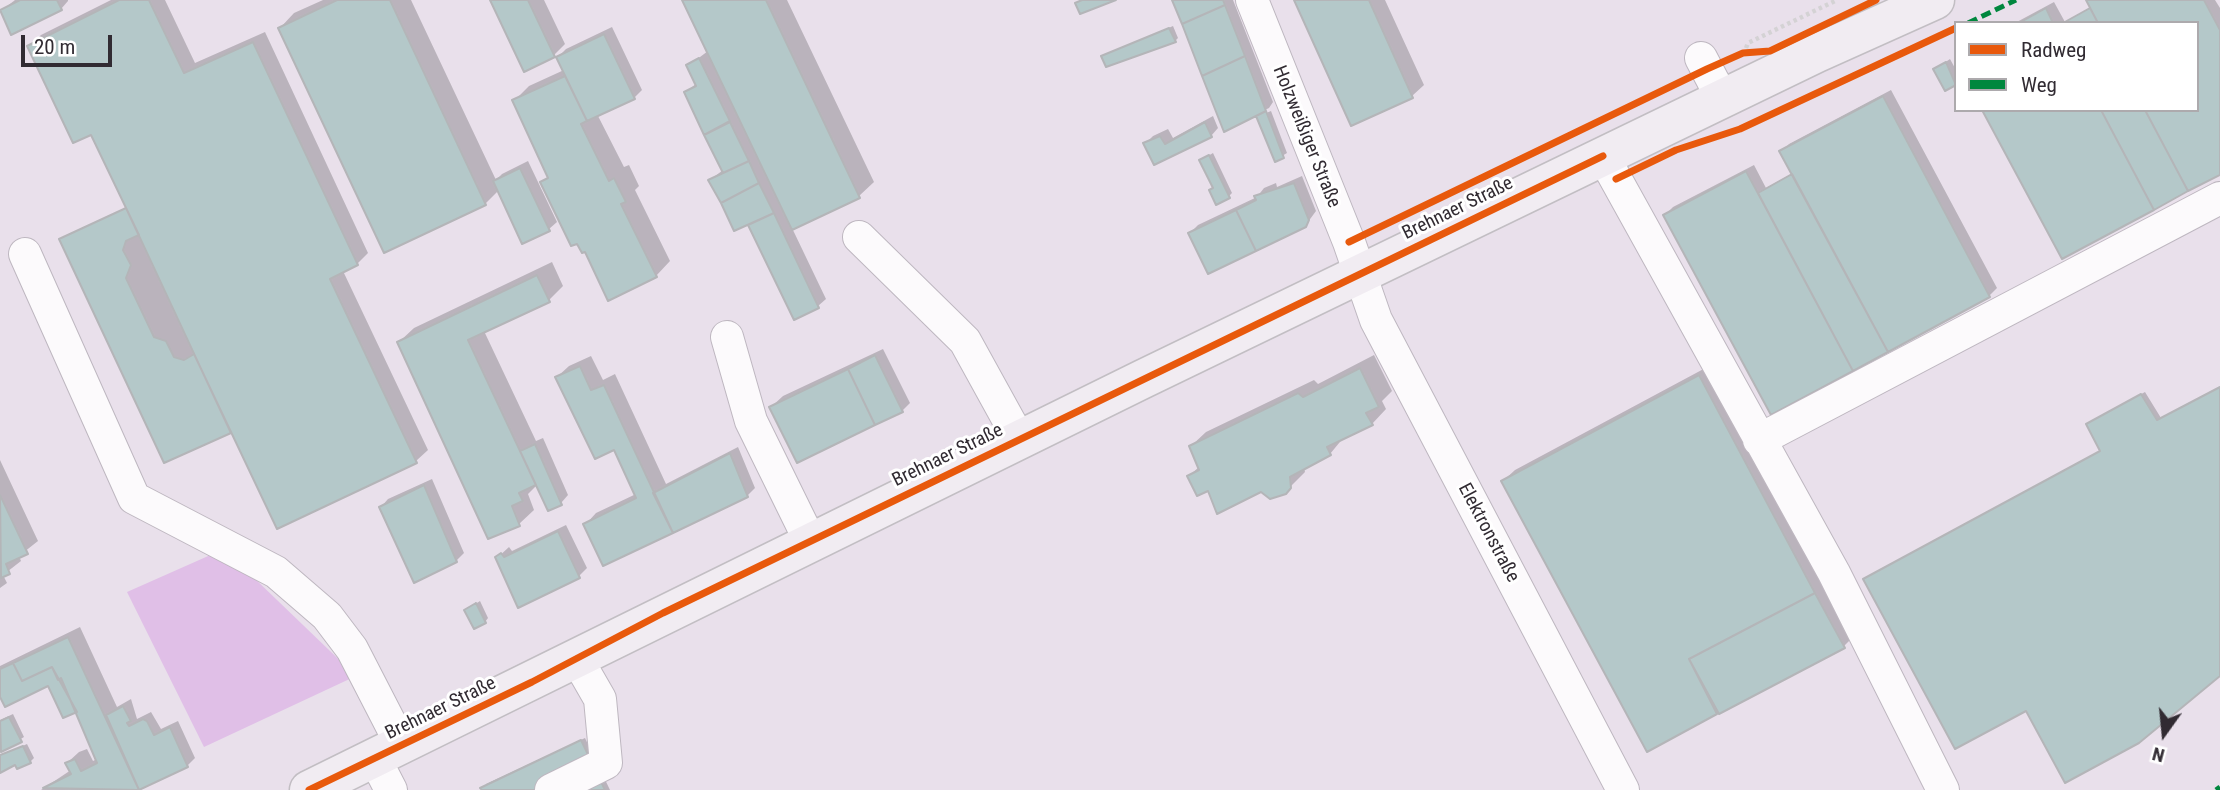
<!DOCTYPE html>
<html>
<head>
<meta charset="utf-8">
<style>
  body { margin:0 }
  #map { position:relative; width:2220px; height:790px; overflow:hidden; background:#e9e0eb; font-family:"Roboto Condensed",sans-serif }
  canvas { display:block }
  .legend { position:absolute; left:1954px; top:21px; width:245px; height:91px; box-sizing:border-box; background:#fff; border:2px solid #adaaad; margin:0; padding:9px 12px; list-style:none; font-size:21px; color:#312b32 }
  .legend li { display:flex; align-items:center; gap:14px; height:35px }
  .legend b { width:35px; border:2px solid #adaaad }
  .north { position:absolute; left:2129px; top:699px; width:70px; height:70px; -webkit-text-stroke:5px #fff; paint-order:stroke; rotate:195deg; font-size:19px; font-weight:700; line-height:28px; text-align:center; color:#312b32 }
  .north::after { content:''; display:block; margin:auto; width:24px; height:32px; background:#312b32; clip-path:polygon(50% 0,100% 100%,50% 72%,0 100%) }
  .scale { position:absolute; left:21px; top:35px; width:91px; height:32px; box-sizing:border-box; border:4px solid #312b32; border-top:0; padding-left:9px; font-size:21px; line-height:24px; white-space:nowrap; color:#312b32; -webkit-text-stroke:5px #fff; paint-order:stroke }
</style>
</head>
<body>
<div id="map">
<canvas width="2220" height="790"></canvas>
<ul class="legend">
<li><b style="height:9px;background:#e8590c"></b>Radweg</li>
<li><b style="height:9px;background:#00873e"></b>Weg</li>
</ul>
<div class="north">N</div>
<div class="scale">20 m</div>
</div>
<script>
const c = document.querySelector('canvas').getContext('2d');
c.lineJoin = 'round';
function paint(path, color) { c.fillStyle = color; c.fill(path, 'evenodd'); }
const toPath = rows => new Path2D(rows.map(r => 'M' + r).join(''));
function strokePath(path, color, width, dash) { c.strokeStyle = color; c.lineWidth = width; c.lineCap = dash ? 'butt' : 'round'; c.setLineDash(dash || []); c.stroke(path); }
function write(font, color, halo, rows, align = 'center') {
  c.font = font + ' "Roboto Condensed",sans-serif'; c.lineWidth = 6; c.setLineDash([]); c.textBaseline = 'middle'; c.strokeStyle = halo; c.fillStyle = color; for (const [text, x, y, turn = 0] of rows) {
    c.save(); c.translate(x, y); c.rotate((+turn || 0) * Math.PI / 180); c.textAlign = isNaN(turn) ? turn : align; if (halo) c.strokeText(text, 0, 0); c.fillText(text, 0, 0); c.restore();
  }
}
paint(toPath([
  [224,549,356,676,204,747,127,592]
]), '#e0bfe7');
paint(toPath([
  [15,0,68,0,68,1,61,9,1,11],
  [111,0,165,0,195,63,265,32,368,253,357,264,343,271,428,450,416,461,278,527,232,430,165,461,61,240,127,207,92,133,29,46,41,35],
  [323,0,411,0,496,180,502,174,528,161,557,222,549,229,499,190,485,204,385,251,280,28,294,13],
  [492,0,544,0,565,44,554,55],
  [684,0,787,0,874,182,859,196,792,228,826,299,818,306,794,318,749,223,710,180,723,170,686,92,697,83,688,66,708,51],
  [1174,0,1233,0,1273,102,1269,108,1225,129],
  [1296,0,1385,0,1424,85,1412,96,1352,124],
  [2088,0,2215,0,2220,8,2220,173,2197,110,2197,23,2015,23,2054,2,2065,22,2092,7],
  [1173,26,1178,38,1175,41,1104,56],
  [612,27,642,90,634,98,597,114,624,167,629,165,639,186,635,190,670,261,656,276,585,250,542,182,549,176,514,101,529,86,564,70,558,57,566,49],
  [1950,59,1956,70,1956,83,1946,88,1935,69],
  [1891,90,1997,288,1989,296,1771,413,1665,215,1673,207,1754,165,1766,188,1793,173,1782,152,1789,144],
  [1271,111,1287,153,1275,160,1259,116],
  [1213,116,1218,128,1211,136,1155,162,1145,144,1153,136,1168,129,1173,138],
  [1213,153,1232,193,1229,196,1215,188,1201,160],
  [1302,176,1316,211,1305,226,1190,233,1198,225,1257,197,1264,188,1276,183,1277,187],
  [552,262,563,286,549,300,484,331,536,441,543,438,568,495,561,503,538,484,528,494,534,510,519,524,488,537,399,342,414,328],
  [883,349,910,403,902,411,771,407,783,396],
  [1374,355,1392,391,1382,401,1386,409,1372,424,1344,437,1330,454,1304,468,1305,472,1290,487,1262,490,1209,488,1189,476,1200,466,1191,446,1206,432,1314,380,1318,384],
  [591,356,603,380,615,374,666,484,738,447,755,488,747,496,585,525,596,513,636,494,614,448,557,377,569,366],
  [1711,365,1855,635,1843,647,1648,749,1503,481,1515,470],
  [2220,387,2220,674,2027,709,1865,579,2102,450,2088,424,2091,421,2145,392,2161,418],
  [0,460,38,541,19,556,21,561,3,575,7,583,0,588],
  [432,479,464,553,456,561,381,507,388,499],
  [566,525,587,568,579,576,519,606,497,558,509,547,512,551],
  [480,601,488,618,485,622,466,610],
  [80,627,117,707,131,699,137,719,151,712,161,729,178,721,195,758,187,766,138,790,41,790,71,770,67,763,79,752,87,749,93,761,97,759,76,709,49,684,0,693,0,666],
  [13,714,24,737,2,750,0,720],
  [585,738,610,790,484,790,486,784],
  [27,744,34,758,30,762,16,763,0,771,0,756]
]), '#0003');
const building = toPath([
  [20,0,57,0,62,10,11,35,0,10,20,0],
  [119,0,149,0,184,73,253,42,358,265,330,279,417,463,277,529,194,354,184,360,174,357,166,341,154,337,126,278,131,265,123,250,126,241,139,235,91,135,73,143,27,46,119,0],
  [337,0,390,0,486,205,384,253,278,28,337,0],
  [490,0,528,0,555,57,524,72,490,0],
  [682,0,766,0,860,198,792,230,682,0],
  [1082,0,1116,0,1080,14,1075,3,1082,0],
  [1172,0,1223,0,1225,5,1182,24,1172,0],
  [1294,0,1369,0,1413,98,1351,126,1294,0],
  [2086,0,2204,0,2220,30,2220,175,2188,191,2145,110,2197,110,2197,23,2098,23,2086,0],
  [1225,5,1245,56,1202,76,1182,24,1225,5],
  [2046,8,2053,23,2019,23,2046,8],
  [2090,8,2098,23,2063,23,2090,8],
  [1169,28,1176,42,1106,67,1101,56,1169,28],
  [604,34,635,99,587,121,556,57,604,34],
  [1245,56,1266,111,1224,132,1202,76,1245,56],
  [699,58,730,121,704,135,684,92,696,86,686,65,699,58],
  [1946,62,1956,85,1945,91,1933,69,1946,62],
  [565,76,587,121,581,124,609,181,614,178,626,202,621,204,657,277,608,301,585,252,582,253,577,244,571,246,540,182,548,178,512,100,565,76],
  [1883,96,1990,297,1888,352,1779,151,1883,96],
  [1982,110,2101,110,2154,210,2062,259,1982,110],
  [2101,110,2145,110,2188,191,2154,210,2101,110],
  [1266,111,1284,158,1275,162,1256,116,1266,111],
  [730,122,749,161,723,173,704,135,730,122],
  [1205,122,1212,137,1154,165,1143,143,1160,136,1165,144,1205,122],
  [1209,155,1230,198,1216,205,1209,190,1213,188,1199,160,1209,155],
  [749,161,759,183,721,203,708,180,749,161],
  [520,168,550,231,522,244,493,181,520,168],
  [1746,171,1853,371,1771,415,1663,215,1746,171],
  [1792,174,1888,352,1853,371,1758,193,1792,174],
  [759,183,774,213,734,231,721,203,759,183],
  [1294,183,1309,220,1306,227,1256,251,1236,210,1256,200,1254,196,1294,183],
  [126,208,231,433,164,463,59,239,126,208],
  [1236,210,1256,251,1208,274,1188,233,1236,210],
  [774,213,819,308,794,320,748,225,774,213],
  [537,275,550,302,468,340,536,485,519,493,523,501,512,506,520,526,488,539,397,342,537,275],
  [875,355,903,412,875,425,848,369,875,355],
  [580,366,591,390,604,385,673,533,603,566,583,524,636,498,614,450,595,459,555,377,580,366],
  [1360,368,1379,407,1366,413,1373,425,1327,447,1331,455,1290,477,1291,488,1286,494,1270,499,1261,492,1217,514,1208,491,1197,496,1187,476,1199,470,1189,446,1298,393,1303,397,1360,368],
  [848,369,875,425,797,463,769,407,848,369],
  [1699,375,1815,593,1689,659,1717,714,1647,752,1501,481,1699,375],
  [2220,387,2220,676,2139,743,2065,783,2026,711,1955,749,1863,579,2100,451,2086,424,2141,394,2157,420,2220,387],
  [535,444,562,505,548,511,520,451,535,444],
  [730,453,748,497,673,533,653,493,730,453],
  [424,485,457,562,414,583,379,507,424,485],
  [0,495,28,554,6,564,10,574,1,578,0,495],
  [558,531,580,578,518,608,495,557,501,553,504,557,558,531],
  [1815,593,1845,648,1719,714,1689,659,1815,593],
  [476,603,486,623,474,629,464,610,476,603],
  [68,637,139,790,43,788,71,774,65,763,75,759,81,771,97,763,61,678,58,680,52,667,22,681,13,663,68,637],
  [13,663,22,681,52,667,77,712,63,718,48,686,5,707,0,697,0,669,13,663],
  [123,706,131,721,127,723,129,726,143,719,147,721,154,735,170,727,188,767,139,790,106,715,123,706],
  [9,717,22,742,1,752,0,721,9,717],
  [581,740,605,790,482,790,480,788,581,740],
  [23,746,31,763,17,769,15,765,0,773,0,755,23,746]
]);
paint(building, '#b4c8c9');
strokePath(building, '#b4b5b8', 2);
const minor = toPath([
  [1252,0,1349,242,1376,320,1623,790],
  [1701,58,1722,98],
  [1603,156,1834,573,1943,790],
  [859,237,965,341,1019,439],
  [25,254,134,498,276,572,327,616,352,649,402,746],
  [727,337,751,421,810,541],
  [1759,440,2220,198],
  [375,759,391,790],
  [551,790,606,763,600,699,577,659]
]);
const major = toPath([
  [309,790,1143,379,1817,53,1935,0]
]);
strokePath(minor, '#beb7c0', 34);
strokePath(major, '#c2bec3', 41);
strokePath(toPath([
  [1746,48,1748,43,1837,0]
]), '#d4d2d4', 4.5, [3.5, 3.5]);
strokePath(minor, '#fcfafc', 32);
strokePath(major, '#f1ecf2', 38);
strokePath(toPath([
  [1968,23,2016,0],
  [2216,790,2220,787]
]), '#00873e', 5, [10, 5]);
strokePath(toPath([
  [1616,179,1676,150,1740,129,1956,28],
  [1349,242,1707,69,1743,53,1770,51,1876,0],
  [309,790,532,682,663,613,1603,156]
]), '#e8590c', 7);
write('19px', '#312b32', '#fff', [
  ["Holzweißiger Straße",1306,137,68],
  ["Brehnaer Straße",1458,209,-26],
  ["Brehnaer Straße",948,456,-26],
  ["Elektronstraße",1488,533,62],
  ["Brehnaer Straße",441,709,-26]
]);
</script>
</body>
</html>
